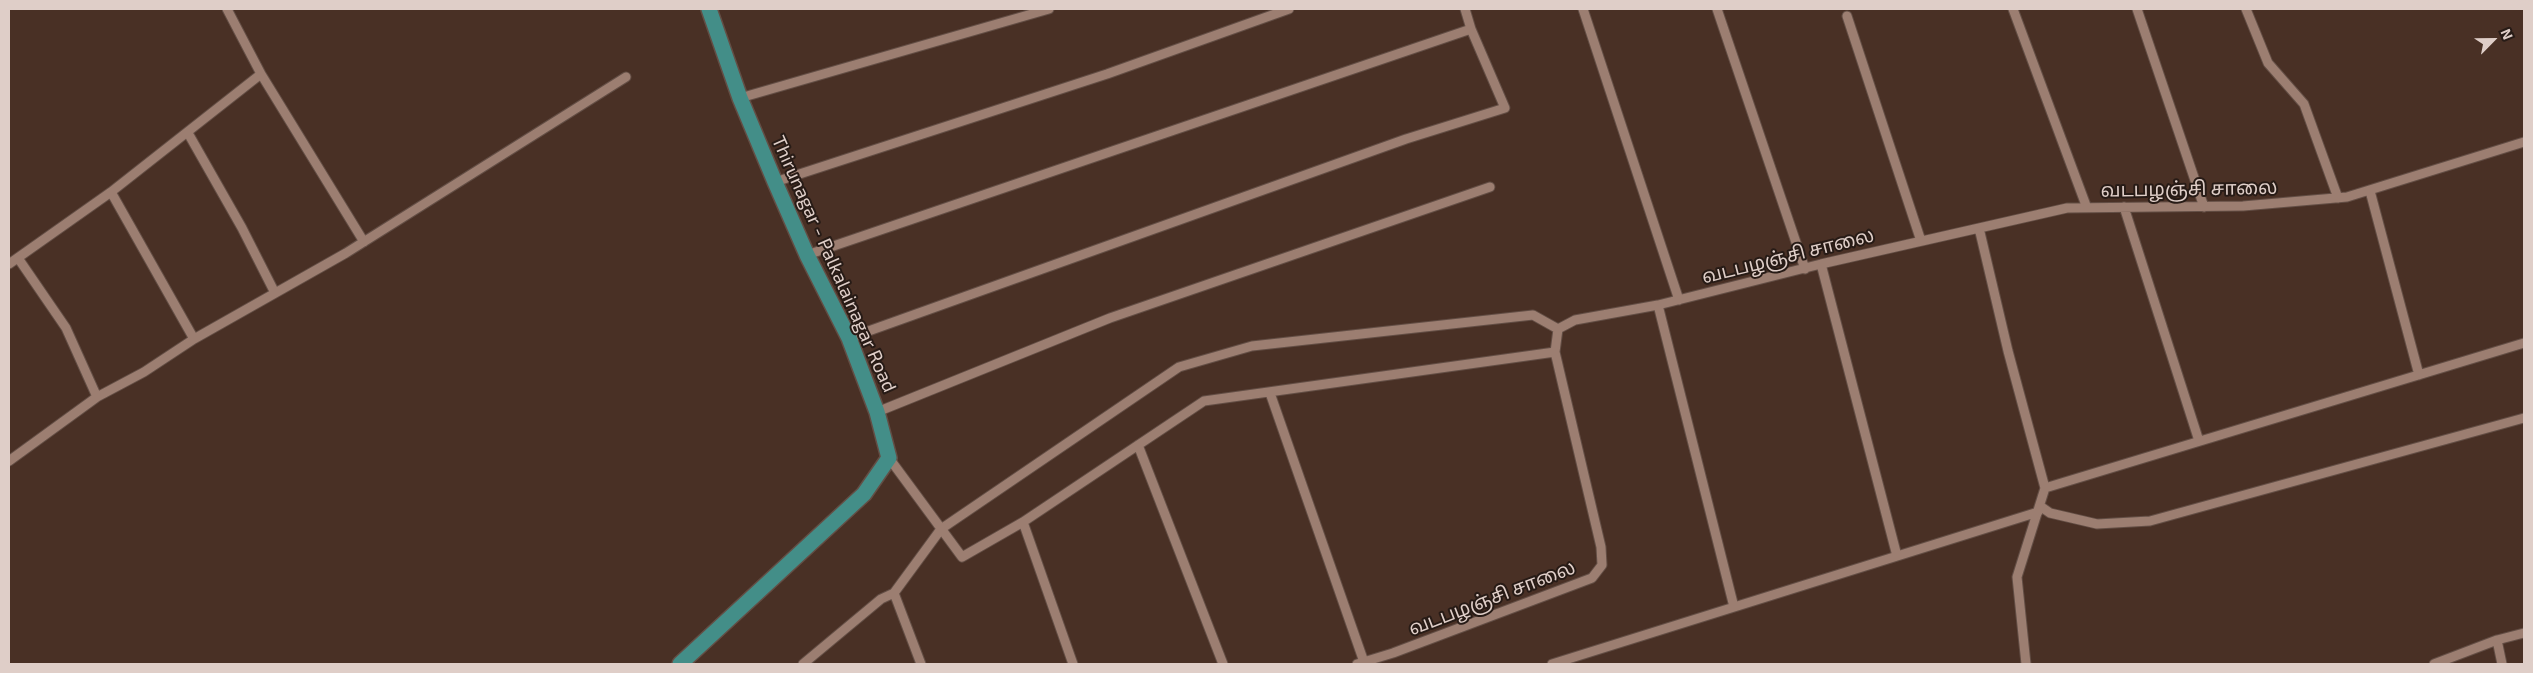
<!DOCTYPE html>
<html>
<head>
<meta charset="utf-8">
<style>
  body { margin:0 }
  #map { position:relative; width:2533px; height:673px; overflow:hidden; background:#493025; font-family:"Exo 2",sans-serif }
  canvas { display:block }
  .frame { position:absolute; inset:0; border:10px solid #dfcec8; pointer-events:none }
  .north { position:absolute; left:2468px; top:15px; width:50px; height:50px; -webkit-text-stroke:4px #271b16; paint-order:stroke; rotate:67deg; font-size:14px; font-weight:700; line-height:20px; text-align:center; color:#dfcec8 }
  .north::after { content:''; display:block; margin:auto; width:18px; height:22px; background:#dfcec8; clip-path:polygon(50% 0,100% 100%,50% 72%,0 100%) }
</style>
</head>
<body>
<div id="map">
<canvas width="2533" height="673"></canvas>
<div class="frame"></div>
<div class="north">N</div>
</div>
<script>
const c = document.querySelector('canvas').getContext('2d');
c.lineJoin = 'round';
const toPath = rows => new Path2D(rows.map(r => 'M' + r).join(''));
function strokePath(path, color, width, dash) { c.strokeStyle = color; c.lineWidth = width; c.lineCap = dash ? 'butt' : 'round'; c.setLineDash(dash || []); c.stroke(path); }
function write(font, color, halo, rows, align = 'center') {
  c.font = font + ' "Exo 2","Noto Sans Tamil",sans-serif'; c.lineWidth = 4; c.setLineDash([]); c.textBaseline = 'middle'; c.strokeStyle = halo; c.fillStyle = color; for (const [text, x, y, turn = 0] of rows) {
    c.save(); c.translate(x, y); c.rotate((+turn || 0) * Math.PI / 180); c.textAlign = isNaN(turn) ? turn : align; if (halo) c.strokeText(text, 0, 0); c.fillText(text, 0, 0); c.restore();
  }
}
const minor = toPath([
  [227,9,261,74,364,242],
  [1583,9,1679,300],
  [1717,9,1805,269],
  [2013,9,2087,208],
  [2137,9,2204,207],
  [2246,9,2268,63,2304,104,2338,198],
  [1847,16,1921,241],
  [740,98,1049,9],
  [188,133,242,228,275,293],
  [775,182,1107,74,1289,9],
  [2370,191,2419,375],
  [111,192,194,339],
  [2124,207,2199,441],
  [1979,228,2008,351,2045,488,2017,577,2026,664],
  [807,255,1471,29,1465,9],
  [18,258,66,328,97,397],
  [9,264,111,192,261,74],
  [1821,264,1897,556],
  [1658,305,1734,607],
  [849,338,1406,139,1505,108,1471,29],
  [1270,393,1364,662],
  [877,412,1110,318,1490,187],
  [1138,445,1223,664],
  [889,458,962,557,1023,522,1204,401,1555,352],
  [9,461,97,397,144,372,194,339,346,253,626,77],
  [2045,488,2524,343],
  [2040,506,2050,513,2097,524,2150,521,2524,418],
  [1023,522,1073,664],
  [894,593,921,664],
  [2497,640,2502,664],
  [803,664,881,599,894,593,941,529,1179,367,1252,346,1533,315,1558,329],
  [1357,664,1393,653,1592,578,1602,565,1601,547,1555,352,1558,329,1575,320,1658,305,1821,264,2067,208,2243,206,2347,197,2524,142],
  [1552,664,2038,512],
  [2434,664,2497,640,2524,633]
]);
const major = toPath([
  [680,664,864,494,889,458,877,412,849,338,807,255,775,182,740,98,709,9]
]);
strokePath(minor, '#634e45', 11);
strokePath(major, '#634e45', 18);
strokePath(minor, '#9c7e71', 9);
strokePath(major, '#438e88', 15);
write('19px', '#dfcec8', '#271b16', [
  ["வடபழஞ்சி சாலை",2189,189,-1],
  ["வடபழஞ்சி சாலை",1788,256,-14],
  ["Thirunagar - Palkalainagar Road",834,264,66],
  ["வடபழஞ்சி சாலை",1492,598,-21]
]);
</script>
</body>
</html>
